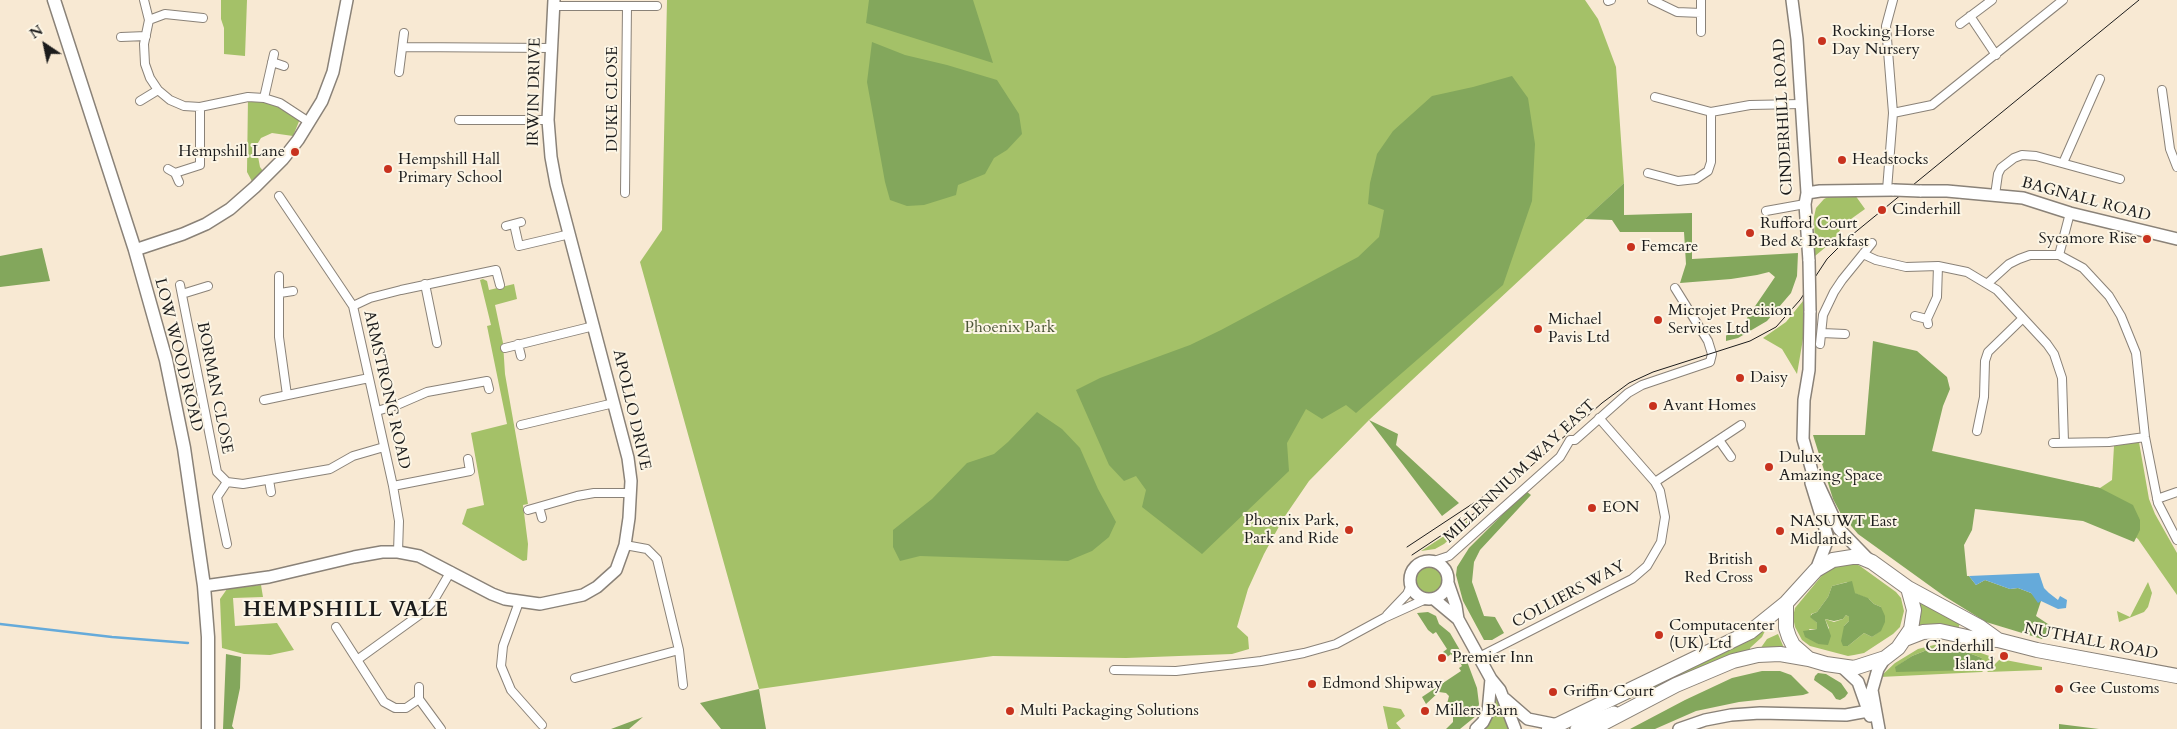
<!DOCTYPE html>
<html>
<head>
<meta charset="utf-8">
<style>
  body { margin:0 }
  #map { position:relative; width:2177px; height:729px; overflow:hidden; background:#f8e9d3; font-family:Cardo,serif }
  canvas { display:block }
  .north { position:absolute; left:20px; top:20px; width:50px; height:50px; -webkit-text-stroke:4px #fcf5e5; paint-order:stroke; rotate:326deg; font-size:14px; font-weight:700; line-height:20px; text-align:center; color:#1c1c1c }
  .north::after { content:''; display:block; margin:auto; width:18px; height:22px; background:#1c1c1c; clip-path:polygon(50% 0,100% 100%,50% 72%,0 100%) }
</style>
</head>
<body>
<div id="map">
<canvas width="2177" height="729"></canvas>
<div class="north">N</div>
</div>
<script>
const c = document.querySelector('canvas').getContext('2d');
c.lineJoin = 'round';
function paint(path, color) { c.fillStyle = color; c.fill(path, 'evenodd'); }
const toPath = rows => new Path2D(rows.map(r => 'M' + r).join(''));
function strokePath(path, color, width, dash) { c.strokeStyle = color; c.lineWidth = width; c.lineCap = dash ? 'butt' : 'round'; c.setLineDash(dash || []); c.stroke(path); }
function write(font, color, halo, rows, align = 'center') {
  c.font = font + ' Cardo,serif'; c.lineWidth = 4; c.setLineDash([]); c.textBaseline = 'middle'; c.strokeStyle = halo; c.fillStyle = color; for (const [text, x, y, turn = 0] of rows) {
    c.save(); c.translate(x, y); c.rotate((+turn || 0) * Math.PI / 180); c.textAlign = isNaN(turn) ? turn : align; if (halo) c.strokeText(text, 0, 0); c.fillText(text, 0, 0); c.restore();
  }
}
paint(toPath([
  [221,0,247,0,245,56,224,54,224,28,221,19],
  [667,0,1585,0,1598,19,1616,67,1624,183,1369,420,1309,481,1283,519,1264,554,1248,589,1237,627,1248,637,1249,649,1232,654,1126,658,993,656,759,689,640,262,662,230],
  [248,97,264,98,300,119,293,136,272,133,261,138,256,146,260,167,266,175,255,187,247,172],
  [1832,195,1855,195,1865,209,1844,224,1833,241,1815,256,1814,217,1816,208,1824,199],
  [483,279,487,281,489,290,514,284,517,299,495,305,503,343,505,374,528,504,523,505,528,544,527,560,523,561,462,524,467,509,484,505,471,433,507,424,487,326,491,325,480,280],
  [1803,301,1804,333,1797,374,1782,349,1763,338,1786,322],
  [2139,442,2149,499,2155,514,2177,553,2177,595,2138,539,2065,481,2100,488,2112,480,2114,446],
  [1478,514,1444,544,1435,549,1421,551],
  [1854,563,1860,566,1896,592,1901,598,1904,611,1900,627,1893,634,1864,653,1854,655,1848,656,1810,646,1802,640,1795,627,1793,617,1795,608,1824,573,1839,564],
  [1847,582,1854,593,1869,599,1874,604,1881,607,1880,631,1872,637,1864,633,1848,646,1844,626,1849,621,1849,617,1846,615,1843,619,1834,622,1825,619,1829,628,1818,644,1809,629,1817,629,1817,623,1811,617,1811,614,1817,612,1828,597,1832,586],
  '1415 579a14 14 0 1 1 28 0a14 14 0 1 1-28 0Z',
  [2148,582,2152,593,2148,607,2144,612,2119,622,2117,611,2130,617],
  [261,585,263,597,233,598,235,626,277,623,294,650,270,655,244,654,222,648,220,599,227,589],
  [1919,598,1960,623,1958,629,1931,624,1918,628,1921,615],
  [1766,629,1762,637,1750,648,1750,651,1695,671,1622,702,1590,718,1589,716,1743,643],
  [1778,634,1784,648,1760,649,1767,639],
  [1938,644,1964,647,1995,658,1995,660,1982,672,1880,677,1895,663,1918,649],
  [1932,648,1966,652,1982,658,1896,667,1912,656],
  [2000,659,2042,667,2042,670,1987,672],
  [1497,694,1509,729,1483,729,1489,723],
  [1383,706,1401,709,1405,716,1396,723,1401,729,1388,729]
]), '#a4c168');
paint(toPath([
  [869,0,973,0,993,63,866,23],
  [872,42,905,55,947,65,997,80,1019,114,1022,134,1007,150,994,158,985,174,958,185,956,195,924,205,907,206,890,200,885,182,867,82],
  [1512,76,1528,98,1535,144,1532,201,1503,285,1356,413,1346,405,1322,419,1306,409,1287,443,1289,471,1202,554,1142,507,1146,490,1136,476,1124,481,1109,465,1076,390,1100,378,1190,345,1221,330,1358,257,1379,237,1384,210,1368,204,1370,183,1377,154,1393,131,1432,96,1473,87],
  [1624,183,1624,215,1692,213,1692,259,1798,253,1797,276,1791,293,1767,321,1738,338,1726,341,1726,336,1728,333,1741,330,1745,327,1747,318,1775,277,1769,272,1757,275,1731,279,1680,283,1686,264,1684,232,1620,232,1612,220,1585,219],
  [42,248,50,281,0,287,0,256],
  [1873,341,1917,351,1947,377,1950,389,1943,406,1932,451,2100,488,2133,505,2140,520,2140,530,2134,542,2083,521,1975,509,1972,530,1964,545,1967,576,1969,576,1976,585,1985,580,2010,589,2018,588,2031,593,2041,601,2036,616,2051,626,2042,639,1986,622,1944,596,1858,534,1841,514,1833,499,1813,435,1865,435],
  [1037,412,1062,429,1080,448,1098,489,1116,522,1109,537,1092,551,1068,561,920,556,900,561,893,547,893,530,932,499,967,463,994,454,1008,442],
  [1369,420,1398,434,1396,445,1459,503,1442,516],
  [1526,491,1531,495,1480,550,1474,562,1472,582,1484,616,1495,617,1504,633,1492,640,1484,640,1463,601,1456,575,1457,567,1469,548],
  [1852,581,1855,593,1868,598,1874,604,1881,607,1885,616,1885,622,1881,631,1872,637,1864,633,1848,646,1843,646,1841,641,1844,626,1849,621,1849,617,1846,615,1843,619,1834,621,1825,619,1831,636,1828,645,1818,644,1805,637,1803,631,1817,629,1817,623,1810,617,1812,614,1817,612,1828,597,1832,586],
  [1428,612,1436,616,1439,624,1450,633,1468,664,1477,688,1479,704,1476,716,1460,729,1446,729,1453,722,1453,716,1449,711,1447,704,1449,696,1446,693,1439,692,1426,704,1422,697,1461,671,1459,668,1462,666,1458,659,1455,660,1451,654,1446,658,1443,652,1447,649,1436,632,1433,634,1428,630,1417,613],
  [1932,648,1966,652,1982,658,1975,670,1896,672,1895,667,1912,656],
  [226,654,241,657,240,688,232,726,234,729,223,729],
  [1762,671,1780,671,1791,675,1809,693,1803,695,1739,702,1696,711,1655,729,1630,729,1685,700,1732,678],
  [1818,673,1826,674,1841,683,1848,693,1845,697,1840,700,1836,699,1832,693,1814,680,1815,676],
  [759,689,766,729,721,729,700,703],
  [643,717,629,729,611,729],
  [2059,724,2099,729,2059,729]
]), '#83a75c');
paint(toPath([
  [2039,573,2044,588,2049,593,2058,600,2060,596,2067,600,2066,608,2058,609,2041,601,2038,603,2031,593,2018,588,2010,589,1985,580,1976,585,1969,576]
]), '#65aada');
strokePath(toPath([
  [0,624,112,637,188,643]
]), '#65aada', 2.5);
const street = toPath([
  [144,0,149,20,144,44,145,64,150,78,158,90,170,100,184,106,200,107,248,97,264,98,280,103,309,122],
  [1652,0,1677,12,1701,13],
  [1701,0,1701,32],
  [1608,1,1611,0],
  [553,6,657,6],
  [1970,16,1996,55],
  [149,20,165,14,203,18],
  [1960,24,1992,0],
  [121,37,146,36],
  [403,47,552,48],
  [272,62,284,66],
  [399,72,404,33],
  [2162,90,2170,149,2177,167],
  [1655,97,1711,112,1750,105,1801,104],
  [264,98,274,54],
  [140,101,158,90],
  [1893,113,1932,105,2063,0],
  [459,120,548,120],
  [2063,163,2100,79],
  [168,169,175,173,179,182],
  [175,173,200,165,200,107],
  [1648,173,1678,181,1696,179,1708,171,1711,162,1711,112],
  [1887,190,1893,113,1886,26,1893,0],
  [625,193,627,6],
  [1995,195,1998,174,2001,168,2014,158,2022,155,2036,156,2120,179],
  [279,196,353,306,393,486,399,521,398,552],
  [1766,211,1805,204],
  [514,224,519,246,570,234],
  [506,226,521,222],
  [1863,254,1876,260,1906,267,1938,266,1967,272,1997,290,2047,344,2054,354,2062,378,2064,442],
  [2059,255,2070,213],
  [279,276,279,337,287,395],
  [1988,283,2009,264,2019,259,2030,255,2059,255,2083,268,2109,296,2121,316,2136,353,2145,437,2158,503,2177,540],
  [425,284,437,343],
  [180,285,217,472,227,482,243,484,330,469,353,456,384,447],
  [280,293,293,291],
  [182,294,208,286],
  [353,306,370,298,401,290,496,270,500,285],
  [1915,316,1927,319],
  [1928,324,1927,319,1937,297,1938,266],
  [1822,333,1845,334],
  [518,344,521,356],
  [1820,344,1823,315,1834,292,1842,280,1872,243],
  [505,348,594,326],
  [264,400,369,378],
  [377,411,397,405,427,392,487,381,489,389],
  [521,425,614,403],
  [1977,431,1984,397,1985,361,1988,352,2022,319],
  [1719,440,1731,457],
  [2053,443,2109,442,2145,437],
  [269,480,271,492],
  [1655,482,1741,425],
  [393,486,470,471,468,459],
  [2157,499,2177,492],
  [539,507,542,518],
  [528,510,577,496,594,493,631,493],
  [227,544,217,497,227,482],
  [625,545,647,549,657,559,679,650,683,685],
  [1434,561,1449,556,1560,457,1570,440,1575,440,1583,433,1628,393,1642,385,1710,362,1712,354,1708,341,1675,288],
  [519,602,503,646,501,666,511,690,542,725],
  [1387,615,1407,594,1411,585],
  [336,627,384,702,395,708,406,708,419,699],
  [1479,657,1632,579,1647,566,1661,542,1665,517,1660,491,1655,482,1599,418],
  [357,660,422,613,434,600,451,571],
  [1114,670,1176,671,1261,661,1304,653,1336,644,1384,618,1426,599],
  [575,678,679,650],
  [419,687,419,699,441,729]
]);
const secondary = toPath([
  [1792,0,1797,39,1807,193,1805,204,1809,261],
  [1920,191,1947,191,2023,198,2070,213,2177,239],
  [1807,193,1820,191,1894,190],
  [135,250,183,234,206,224,230,209,255,187,283,159,298,140,322,101,333,72,347,0],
  [1810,311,1809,370,1804,400,1803,439,1812,471,1811,483,1827,535,1826,544,1816,570],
  [1814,475,1839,529,1869,560],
  '1410 580a19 19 0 1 1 38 0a19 19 0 1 1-38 0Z',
  [1448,583,1456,606,1458,619,1491,679,1500,690,1515,729],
  [204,586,269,577,354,557,382,552,398,552,419,556,492,594,505,599,540,604,583,595,597,587,616,570,625,545,629,518,631,481,628,458,556,184,551,157,548,120,554,0],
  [1434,599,1458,619],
  [1842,667,1858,682,1870,716],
  [1505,699,1528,719,1558,725],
  [1476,729,1483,722,1488,712,1491,679],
  [1576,729,1595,719,1614,712],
  [1679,729,1705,720,1731,715,1760,713,1846,715,1868,711],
  [1879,729,1872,690,1878,669,1885,658]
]);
const primary = toPath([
  [54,0,135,250,166,360,184,448,204,586,208,637,208,729]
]);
const highway = toPath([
  [1786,603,1786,628,1789,637,1793,645,1809,659],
  [1905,639,1923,632,1940,631,1976,639,1998,640,2037,650,2177,676],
  [1549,729,1750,632,1786,603,1816,570,1833,560,1852,557,1860,557,1872,562,1908,588,1980,627,1998,640],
  [1592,729,1676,685,1733,661,1758,655,1780,654,1809,659,1826,664,1854,668,1885,658,1898,648,1911,629,1914,610,1908,588]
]);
strokePath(street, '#8a8278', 10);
strokePath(secondary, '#8a8278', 14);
strokePath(primary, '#8a8278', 15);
strokePath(highway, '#8a8278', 16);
strokePath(street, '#fff', 8);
strokePath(secondary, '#fff', 11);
strokePath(primary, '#fff', 12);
strokePath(highway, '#fff', 14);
strokePath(toPath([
  [1407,547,1501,485],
  [1412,555,1487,505,1602,403,1629,383,1653,372,1750,341,1776,327,1800,300,1827,259,1847,239,2139,0]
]), '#1c1c1c', 1);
const secondaryBridge = toPath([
  [1894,190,1920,191],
  [1809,261,1810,311]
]);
strokePath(secondaryBridge, '#8a8278', 14, []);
strokePath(secondaryBridge, '#fff', 11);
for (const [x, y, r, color] of [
  [1822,41,5,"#c8321e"],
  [295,152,5,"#c8321e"],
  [1842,160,5,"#c8321e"],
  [388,169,5,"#c8321e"],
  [1882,210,5,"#c8321e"],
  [1750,233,5,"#c8321e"],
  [2147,239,5,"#c8321e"],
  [1631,247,5,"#c8321e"],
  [1658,320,5,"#c8321e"],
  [1538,329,5,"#c8321e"],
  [1740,378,5,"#c8321e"],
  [1653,406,5,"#c8321e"],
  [1769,467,5,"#c8321e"],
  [1592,508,5,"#c8321e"],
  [1349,530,5,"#c8321e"],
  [1780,531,5,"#c8321e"],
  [1763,569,5,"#c8321e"],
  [1659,635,5,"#c8321e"],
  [2004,656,5,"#c8321e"],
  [1442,658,5,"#c8321e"],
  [1312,684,5,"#c8321e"],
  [2059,689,5,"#c8321e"],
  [1553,692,5,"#c8321e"],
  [1010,711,5,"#c8321e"],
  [1425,711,5,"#c8321e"]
]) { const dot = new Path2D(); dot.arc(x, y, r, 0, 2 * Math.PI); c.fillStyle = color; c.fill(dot); strokePath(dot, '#fcf5e5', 2); }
write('16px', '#1c1c1c', '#fcf5e5', [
  ["Rocking Horse",1832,32],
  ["Day Nursery",1832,50],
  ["Hempshill Lane",285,152,"right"],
  ["Hempshill Hall",398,160],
  ["Primary School",398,178],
  ["Headstocks",1852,160],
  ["Cinderhill",1892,210],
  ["Rufford Court",1760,224],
  ["Bed & Breakfast",1760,242],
  ["Sycamore Rise",2137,239,"right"],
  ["Femcare",1641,247],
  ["Microjet Precision",1668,311],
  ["Services Ltd",1668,329],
  ["Michael",1548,320],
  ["Pavis Ltd",1548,338],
  ["Daisy",1750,378],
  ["Avant Homes",1663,406],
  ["Dulux",1779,458],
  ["Amazing Space",1779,476],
  ["EON",1602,508],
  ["Phoenix Park,",1339,521,"right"],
  ["Park and Ride",1339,539,"right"],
  ["NASUWT East",1790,522],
  ["Midlands",1790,540],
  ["British",1753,560,"right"],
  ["Red Cross",1753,578,"right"],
  ["Computacenter",1669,626],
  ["(UK) Ltd",1669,644],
  ["Cinderhill",1994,647,"right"],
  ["Island",1994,665,"right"],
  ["Premier Inn",1452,658],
  ["Edmond Shipway",1322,684],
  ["Gee Customs",2069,689],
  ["Griffin Court",1563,692],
  ["Multi Packaging Solutions",1020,711],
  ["Millers Barn",1435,711]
], 'left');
write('16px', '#1c1c1c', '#fcf5e5', [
  ["IRWIN DRIVE",535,92,-89],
  ["DUKE CLOSE",613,99,-90],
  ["CINDERHILL ROAD",1784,117,-93],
  ["BAGNALL ROAD",2086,200,15],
  ["LOW WOOD ROAD",178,355,76],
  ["BORMAN CLOSE",214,388,79],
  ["ARMSTRONG ROAD",386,390,77],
  ["APOLLO DRIVE",631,410,77],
  ["MILLENNIUM WAY EAST",1520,472,-43],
  ["COLLIERS WAY",1569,595,-28],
  ["NUTHALL ROAD",2091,642,11]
]);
write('16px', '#4c5637', '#fcf5e5', [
  ["Phoenix Park",1010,328]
]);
c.letterSpacing = '1px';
write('bold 21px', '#1c1c1c', '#fcf5e5', [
  ["HEMPSHILL VALE",346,611]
]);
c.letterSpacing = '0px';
</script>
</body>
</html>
